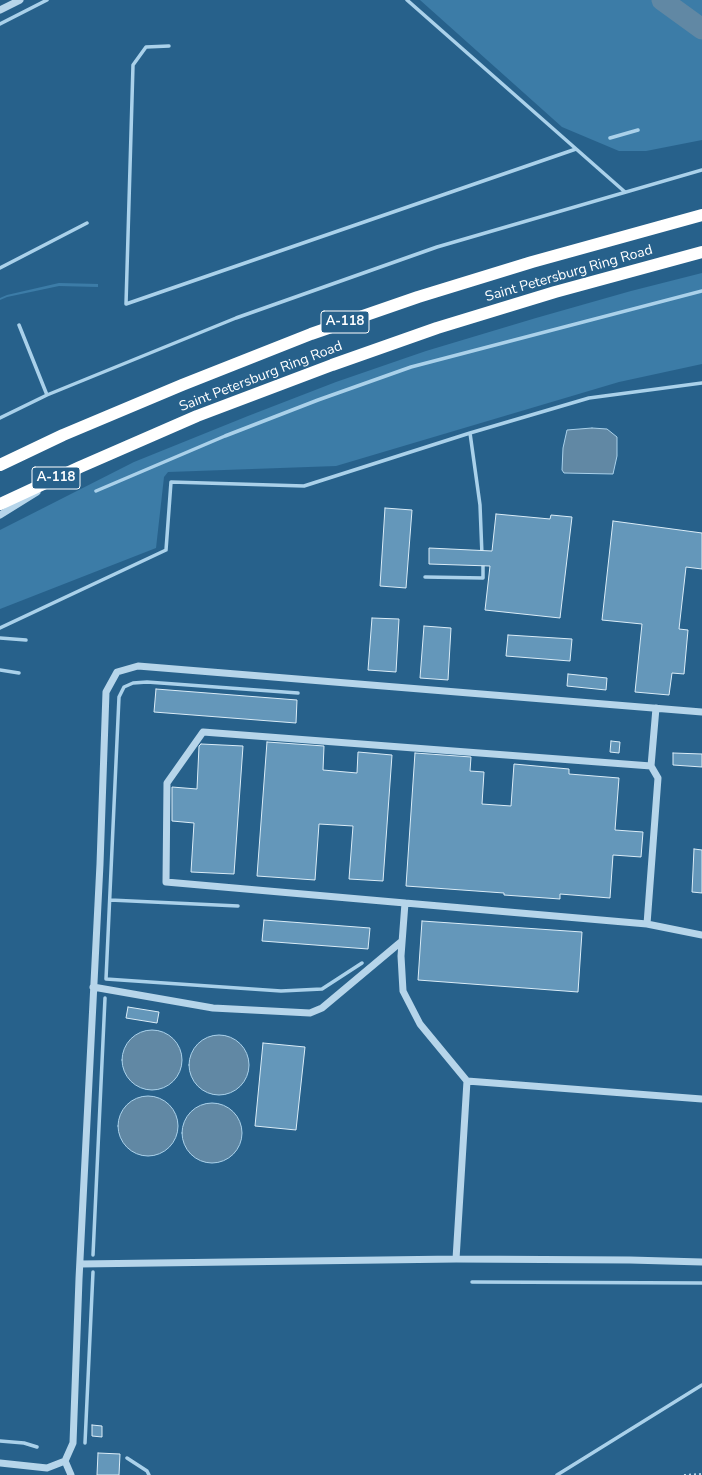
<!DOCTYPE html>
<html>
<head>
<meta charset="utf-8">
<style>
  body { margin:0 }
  canvas { display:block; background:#27618b }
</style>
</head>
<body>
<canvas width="702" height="1475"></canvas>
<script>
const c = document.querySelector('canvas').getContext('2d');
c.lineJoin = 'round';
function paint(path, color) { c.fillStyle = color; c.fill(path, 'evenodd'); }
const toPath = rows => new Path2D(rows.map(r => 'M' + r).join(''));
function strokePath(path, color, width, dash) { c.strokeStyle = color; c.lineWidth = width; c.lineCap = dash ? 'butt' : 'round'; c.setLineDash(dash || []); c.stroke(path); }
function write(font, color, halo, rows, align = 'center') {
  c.font = font + ' "Nunito Sans",sans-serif'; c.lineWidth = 3.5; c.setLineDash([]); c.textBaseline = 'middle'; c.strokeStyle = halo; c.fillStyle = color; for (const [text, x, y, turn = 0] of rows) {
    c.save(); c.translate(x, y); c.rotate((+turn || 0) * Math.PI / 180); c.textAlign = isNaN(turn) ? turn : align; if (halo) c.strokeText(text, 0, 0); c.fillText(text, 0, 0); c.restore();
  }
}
paint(toPath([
  [420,0,702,0,702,140,646,151,619,151,562,127],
  [702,273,702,364,619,382,336,466,168,472,164,477,156,548,0,609,0,530,134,462,248,416,336,382,426,351,536,318,631,291],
  [59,283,98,284,98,287,59,286,7,297,0,300,0,298,7,295]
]), '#3c7ca7');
const water = toPath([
  [592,428,607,429,617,437,617,456,613,474,564,473,562,470,563,448,567,430,592,428],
  '122 1060a30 30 0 1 1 60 0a30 30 0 1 1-60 0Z',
  '189 1065a30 30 0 1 1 60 0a30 30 0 1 1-60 0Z',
  '118 1126a30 30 0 1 1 60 0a30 30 0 1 1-60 0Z',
  '182 1133a30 30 0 1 1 60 0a30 30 0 1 1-60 0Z'
]);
paint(water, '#6188a4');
strokePath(water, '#aad1ea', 1);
strokePath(toPath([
  [407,0,625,192],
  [0,24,47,0],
  [169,46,146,47,133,65,126,304,576,149],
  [610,138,638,130],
  [0,268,87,223],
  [19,325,47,395],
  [0,418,47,395,236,318,437,247,702,170],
  [470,433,480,505,482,555],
  [96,491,225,436,318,400,411,367,702,291],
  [425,577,483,578,483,561],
  [0,628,166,550,171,482,304,486,470,433,589,398,702,383],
  [0,638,26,640],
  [0,670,19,673],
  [298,693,147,682,133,683,124,687,119,697,106,979,281,991,322,989,362,963],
  [110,900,238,906],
  [93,1255,105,998],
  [472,1282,702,1283],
  [0,1441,24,1443,37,1447],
  [85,1443,93,1272],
  [127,1458,147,1471,149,1475],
  [557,1475,702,1385]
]), '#aad1ea', 3.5);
strokePath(toPath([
  [662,0,702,29]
]), '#6188a4', 21);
const building = toPath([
  [385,508,412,510,406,588,380,586,385,508],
  [496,514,550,519,551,515,572,517,560,618,485,610,490,566,429,564,429,548,492,551,496,514],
  [613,521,702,533,702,569,686,567,679,629,688,630,684,674,672,673,669,695,635,692,642,624,602,620,613,521],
  [372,618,399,619,396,672,368,670,372,618],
  [424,626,451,628,448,680,420,678,424,626],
  [508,635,572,639,570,661,506,656,508,635],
  [568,674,607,678,606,690,567,686,568,674],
  [156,689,297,700,296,723,154,712,156,689],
  [611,741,620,742,619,753,610,752,611,741],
  [267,742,324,746,323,770,357,773,358,752,392,755,383,881,349,879,353,826,319,824,315,880,257,876,267,742],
  [201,744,243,746,234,874,191,872,194,823,172,821,172,787,197,789,199,746,201,744],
  [415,753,471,757,470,771,484,772,482,804,511,806,514,764,569,769,569,774,619,778,615,830,643,832,641,857,613,855,610,898,560,894,560,899,504,895,504,893,406,886,415,753],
  [673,753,702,754,702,767,673,765,673,753],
  [694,849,702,850,702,893,692,892,694,849],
  [264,920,370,928,368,949,262,941,264,920],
  [422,921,582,932,578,992,418,980,422,921],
  [128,1007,159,1012,157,1023,126,1018,128,1007],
  [263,1043,305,1047,296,1130,255,1126,263,1043],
  [92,1425,102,1426,102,1437,92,1436,92,1425],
  [98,1453,120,1454,119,1475,97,1475,98,1453]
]);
paint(building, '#6497ba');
strokePath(building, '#daecf7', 1);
strokePath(toPath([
  [684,1475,702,1474]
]), '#b6d5ea', 2, [2, 3]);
strokePath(toPath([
  [0,10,20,0],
  [0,515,37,492],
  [656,708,651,766,658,778,647,924,405,903,401,956,403,991,420,1024,467,1081,702,1099],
  [405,903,166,882,167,783,203,732,651,766],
  [647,924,702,935],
  [93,987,213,1008,310,1013,322,1008,402,941],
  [456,1259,467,1081],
  [80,1264,456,1259,630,1260,702,1262],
  [65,1461,71,1475],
  [0,1463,47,1468,65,1461,73,1443,79,1279,100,864,106,692,117,672,138,666,702,712]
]), '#b6d5ea', 7);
strokePath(toPath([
  [0,465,63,435,182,385,311,334,418,297,532,262,702,215],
  [0,504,80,467,197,416,332,365,437,328,555,292,702,252]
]), '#fff', 12);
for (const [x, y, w] of [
  [345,322,48],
  [56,478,48]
]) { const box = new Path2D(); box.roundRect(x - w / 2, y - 11, w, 22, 3); c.fillStyle = '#27618b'; c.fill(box); strokePath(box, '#fff', 1); }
write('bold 13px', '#fff', null, [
  ["А-118",345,322],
  ["А-118",56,478]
]);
write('14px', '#fff', '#27618b', [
  ["Saint Petersburg Ring Road",569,274,-16],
  ["Saint Petersburg Ring Road",261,377,-21]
]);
</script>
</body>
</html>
